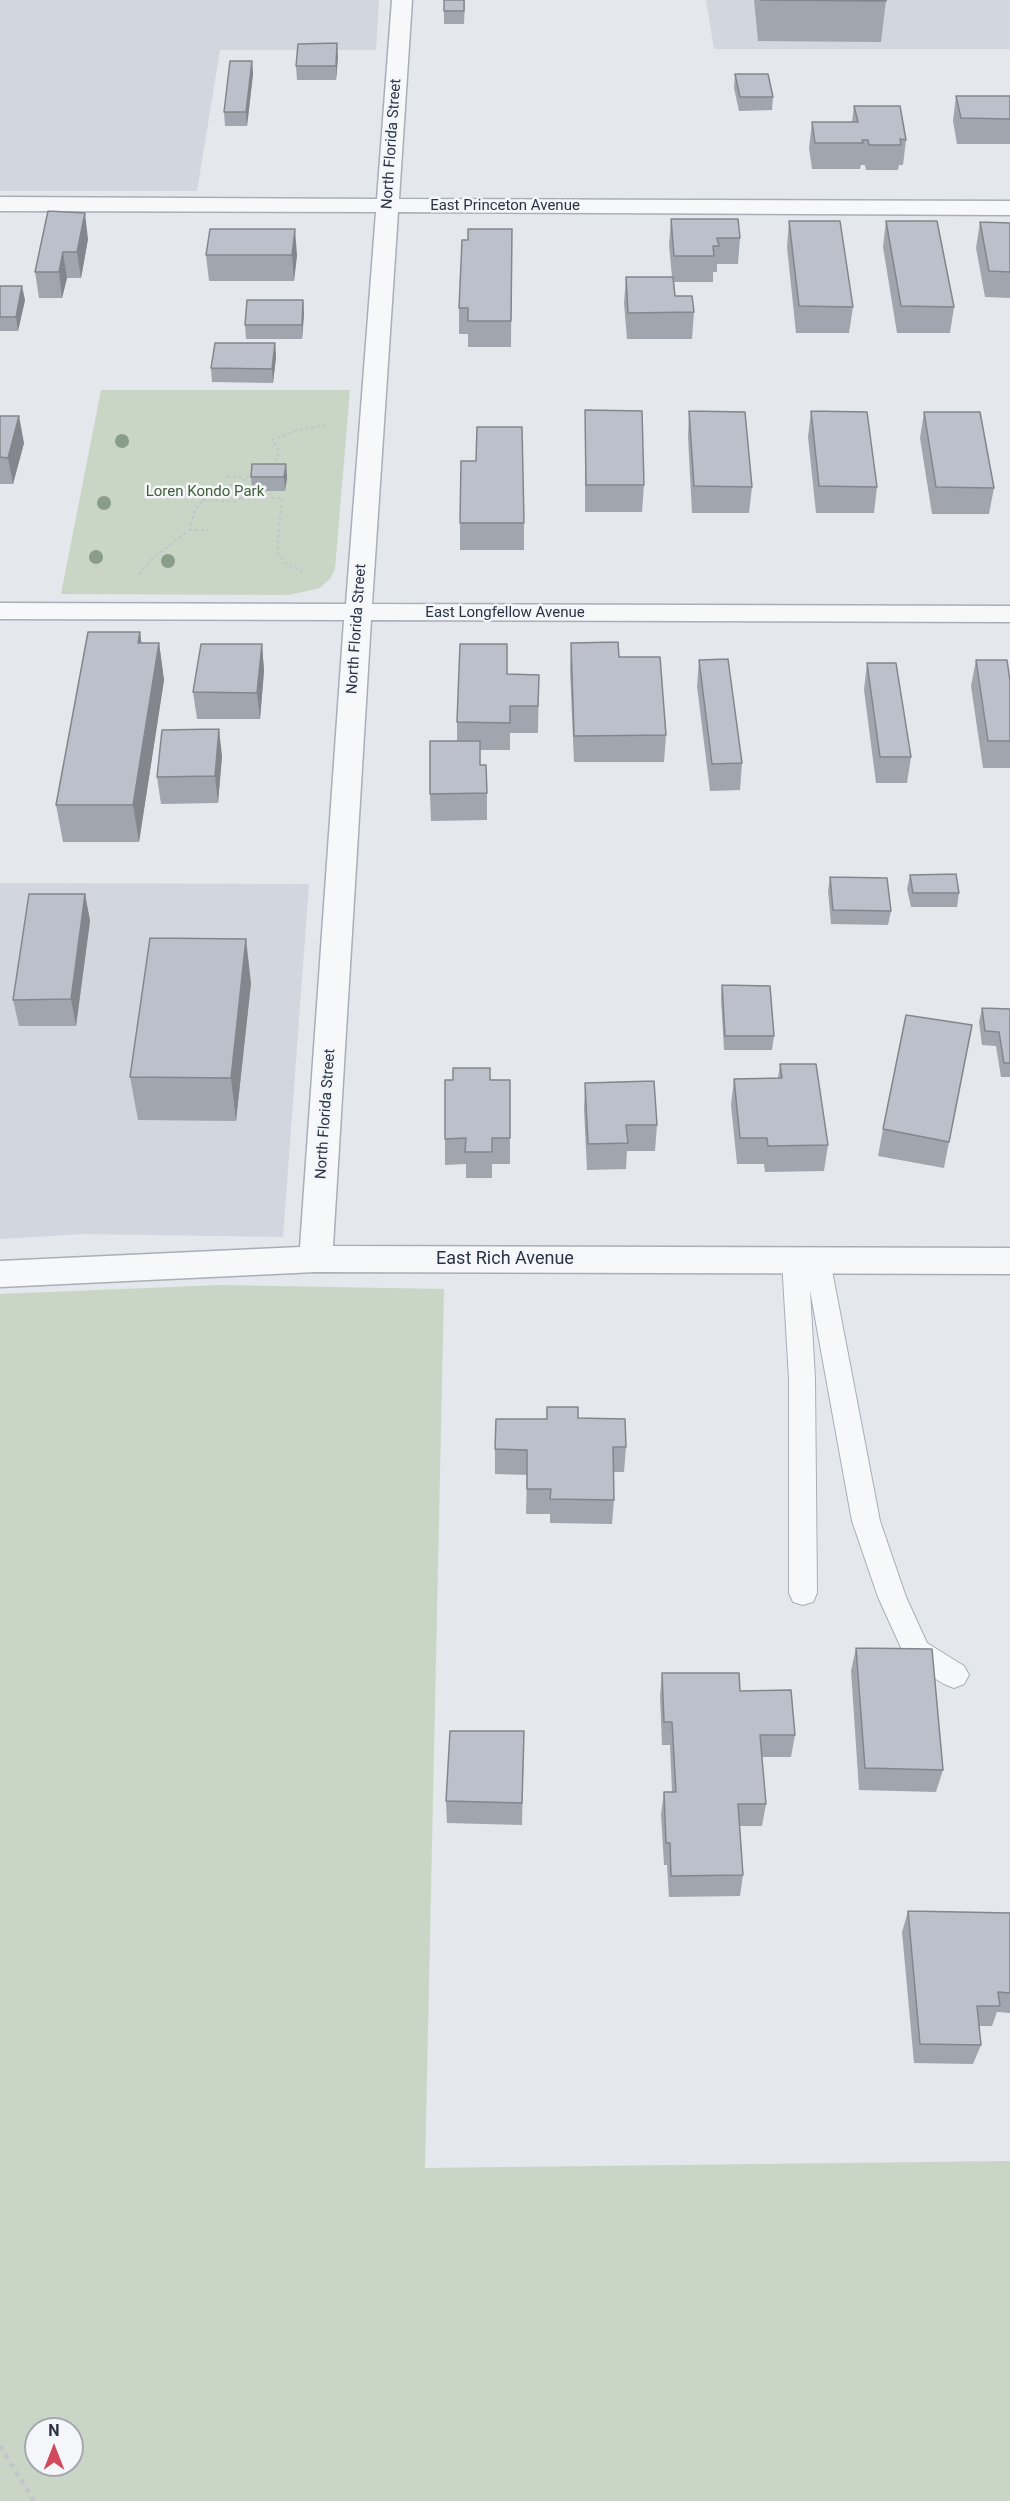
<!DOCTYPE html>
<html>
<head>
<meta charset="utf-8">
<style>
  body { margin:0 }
  #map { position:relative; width:1010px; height:2501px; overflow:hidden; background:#e4e7ec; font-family:Roboto,sans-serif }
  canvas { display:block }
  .north { position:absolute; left:24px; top:2417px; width:60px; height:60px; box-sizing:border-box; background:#f4f6f9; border:2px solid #a4a8b1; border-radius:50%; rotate:0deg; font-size:16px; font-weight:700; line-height:24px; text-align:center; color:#2b3445 }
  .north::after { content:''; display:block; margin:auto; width:21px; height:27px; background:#d1495b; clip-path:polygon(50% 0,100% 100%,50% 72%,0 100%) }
</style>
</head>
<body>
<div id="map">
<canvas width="1010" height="2501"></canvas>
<div class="north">N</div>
</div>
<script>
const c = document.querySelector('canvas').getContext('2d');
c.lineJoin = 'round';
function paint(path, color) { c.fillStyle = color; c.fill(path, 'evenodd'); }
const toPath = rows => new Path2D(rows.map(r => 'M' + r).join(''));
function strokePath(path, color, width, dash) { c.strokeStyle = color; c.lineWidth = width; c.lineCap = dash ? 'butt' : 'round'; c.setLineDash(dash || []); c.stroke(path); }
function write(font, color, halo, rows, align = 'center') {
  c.font = font + ' Roboto,sans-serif'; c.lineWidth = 5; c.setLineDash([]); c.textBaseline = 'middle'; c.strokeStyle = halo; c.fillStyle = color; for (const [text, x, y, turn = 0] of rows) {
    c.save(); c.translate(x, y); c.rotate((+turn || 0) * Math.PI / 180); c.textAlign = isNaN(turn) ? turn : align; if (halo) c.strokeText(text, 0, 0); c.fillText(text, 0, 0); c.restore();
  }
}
paint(toPath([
  [0,0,379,0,376,50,220,50,197,191,0,191],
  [706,0,1010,0,1010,49,714,49],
  [0,883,309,884,283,1237,83,1234,0,1239]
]), '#d2d6de');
paint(toPath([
  [101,390,350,390,335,569,330,579,320,588,289,595,61,594],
  [220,1285,444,1289,425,2168,1010,2161,1010,2501,0,2501,0,1294],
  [36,2429,72,2429,72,2465,36,2465]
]), '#c9d6c5');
const service = toPath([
  [795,1250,804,1253,806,1257,808,1253,817,1250,826,1253,830,1260,880,1521,906,1597,927,1643,964,1666,969,1675,964,1684,954,1688,944,1684,907,1661,878,1597,852,1521,810,1290,815,1379,817,1593,813,1602,803,1605,793,1602,789,1593,789,1379,782,1260,786,1253,795,1250]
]);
const minor = toPath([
  [392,0,412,0,399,199,1010,201,1010,215,398,212,372,604,1010,606,1010,622,371,620,333,1246,1010,1248,1010,1274,316,1272,0,1287,0,1261,300,1247,344,620,0,619,0,603,346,604,376,212,0,211,0,197,377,199,392,0]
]);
strokePath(service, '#a9aeb7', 2);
strokePath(minor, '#a9aeb7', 3);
strokePath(toPath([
  [271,466,278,457,279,451,272,440,299,430,331,424],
  [227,477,245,477],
  [244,485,242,498,282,498,277,553,285,563,305,573],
  [203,500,233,502,242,498],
  [189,530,208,530],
  [139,574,153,558,189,530,195,510,208,494,227,485,244,485,245,477,254,475]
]), '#c2c5cb', 2, [3, 3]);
strokePath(toPath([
  [0,2446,34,2501]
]), '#c2c5cb', 4.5, [5, 5]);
paint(service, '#f7f8fa');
paint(minor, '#f7f8fa');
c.fillStyle = '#899d89';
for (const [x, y] of [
  [122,441],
  [104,503],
  [96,557],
  [168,561]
]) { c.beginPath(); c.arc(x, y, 7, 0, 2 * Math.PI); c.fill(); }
paint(toPath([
  [444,0,465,0,464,24,444,24],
  [754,0,886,0,881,42,758,41],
  [338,57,336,80,297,80,296,66],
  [252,61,253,74,247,126,225,126,224,112],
  [735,74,773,97,772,110,739,111,734,88],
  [956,96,1010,96,1010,144,957,144,953,121],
  [854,106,906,140,903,165,899,165,898,170,866,170,865,165,861,165,860,169,812,169,809,148,812,122,852,122],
  [48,211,88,239,81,278,67,278,62,298,39,298,35,272],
  [671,219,740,238,738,264,717,264,717,272,713,272,713,282,674,282,675,296,694,312,692,339,627,339,624,303,626,277,672,277,669,245],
  [789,221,853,307,849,333,796,333,787,247],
  [886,221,954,307,950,333,897,333,883,247],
  [980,222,1010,223,1010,298,985,297,976,248],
  [512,229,511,347,468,347,468,334,459,334,459,308,468,240],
  [206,255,297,255,294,281,209,281],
  [0,286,25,300,18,331,0,331],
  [303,300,304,314,302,339,246,339,245,325],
  [275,343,276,357,273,383,212,382,211,368],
  [585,410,644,485,642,512,585,512],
  [689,411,752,487,749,513,692,513,688,437],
  [811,411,877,487,874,513,816,513,808,437],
  [924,412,994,488,989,514,932,514,920,438],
  [0,416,24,443,13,484,0,484],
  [286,464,287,478,285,491,252,491,251,477],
  [460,523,524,523,524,550,460,550],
  [140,632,141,643,159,643,164,680,139,842,63,842,56,805],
  [571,643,619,657,666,735,664,762,574,762,570,670],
  [262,644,264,671,260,719,197,719,193,692],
  [699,660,742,763,740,790,710,791,697,686],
  [976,660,1010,681,1010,768,983,768,971,686],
  [867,663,911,757,907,783,876,783,864,690],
  [507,674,539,675,538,733,510,733,510,750,480,750,480,765,487,793,487,820,431,821,430,794,457,741,457,722],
  [222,756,218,803,161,804,157,777],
  [910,875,959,893,957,907,911,907,907,889],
  [830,877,891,911,888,925,831,924,828,891],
  [85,894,90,921,76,1026,19,1026,13,1000],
  [251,983,236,1121,138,1120,130,1077],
  [722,985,774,1036,772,1050,724,1050,721,999],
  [982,1008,1010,1009,1010,1077,1001,1077,996,1046,982,1045,979,1022],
  [780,1064,828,1145,824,1171,765,1172,764,1164,737,1164,731,1105,734,1079,778,1078],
  [490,1080,510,1080,510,1164,492,1164,492,1178,466,1178,466,1164,445,1165,445,1139],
  [585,1083,657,1125,655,1151,627,1151,626,1169,587,1170,584,1109],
  [883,1129,949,1142,944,1168,878,1156],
  [578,1418,626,1447,624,1472,614,1472,614,1500,612,1524,550,1523,550,1514,526,1514,527,1475,495,1474,495,1449,547,1419],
  [856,1648,943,1770,936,1792,859,1790,851,1671],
  [662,1673,740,1691,795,1735,791,1757,762,1757,766,1804,762,1826,740,1826,743,1875,740,1896,669,1897,667,1865,664,1865,661,1814,664,1792,672,1792,670,1745,662,1745,660,1696],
  [524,1731,522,1825,447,1823,446,1801],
  [908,1911,1010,1913,1010,2013,997,2012,992,2026,979,2026,981,2045,973,2064,914,2063,902,1932]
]), '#a1a5ae');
paint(toPath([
  [337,43,338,57,336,80,336,66],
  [252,61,253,74,247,126,246,112],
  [85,213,88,239,81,278,77,252],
  [295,229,297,255,294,281,292,255],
  [63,252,67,278,62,298,59,272],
  [22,286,25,300,18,331,16,317],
  [303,300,304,314,302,339,302,325],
  [275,343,276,357,273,383,272,369],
  [19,416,24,443,13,484,8,458],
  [286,464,287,478,285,491,284,477],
  [140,632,145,669,138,643],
  [159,643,164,680,139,842,133,805],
  [262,644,264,671,260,719,257,693],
  [219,729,222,756,218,803,215,776],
  [85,894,90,921,76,1026,71,999],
  [246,939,251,983,236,1121,231,1078]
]), '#83868d');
const building = toPath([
  [444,0,464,0,464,11,444,11,444,0],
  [761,0,886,0,886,1,761,0],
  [337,43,336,66,296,66,298,44,337,43],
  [230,61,252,61,246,112,224,112,230,61],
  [735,74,768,74,773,97,740,97,735,74],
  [956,96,1010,96,1010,119,961,118,956,96],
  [854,106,900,106,906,140,900,139,901,145,869,145,868,140,862,140,863,143,815,143,812,122,858,122,854,106],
  [48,211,85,213,77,252,63,252,59,272,35,272,48,211],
  [671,219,738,219,740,238,717,238,719,246,713,246,714,256,674,256,671,219],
  [789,221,840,221,853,307,799,306,789,221],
  [886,221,937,221,954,307,901,306,886,221],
  [980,222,1010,223,1010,272,989,271,980,222],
  [210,229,295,229,292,255,206,255,210,229],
  [468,229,512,229,511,321,468,321,468,308,459,308,462,240,468,240,468,229],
  [626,277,673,277,675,296,692,296,694,312,628,313,626,277],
  [0,286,22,286,16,317,0,317,0,286],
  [247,300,303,300,302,325,245,325,247,300],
  [215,343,275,343,272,369,211,368,215,343],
  [585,410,642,411,644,485,586,485,585,410],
  [689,411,745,412,752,487,694,486,689,411],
  [811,411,867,412,877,487,819,486,811,411],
  [924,412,980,412,994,488,936,487,924,412],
  [0,416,19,416,8,458,0,457,0,416],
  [477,427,522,427,524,523,460,523,461,461,476,461,477,427],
  [252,464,286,464,284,477,251,477,252,464],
  [88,632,140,632,138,643,159,643,133,805,56,805,88,632],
  [618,642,619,657,660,657,666,735,574,736,571,643,618,642],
  [201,644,262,644,257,693,193,692,201,644],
  [460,644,507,644,507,674,539,675,538,706,510,706,510,723,457,722,460,644],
  [728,659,742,763,712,764,699,660,728,659],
  [976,660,1007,660,1010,681,1010,741,988,741,976,660],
  [867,663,896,663,911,757,880,757,867,663],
  [219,729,215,776,157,777,162,730,219,729],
  [430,741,480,741,480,765,486,765,487,793,430,794,430,741],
  [956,874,959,893,913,893,910,875,956,874],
  [830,877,887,878,891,911,833,910,830,877],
  [29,894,85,894,71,999,13,1000,29,894],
  [150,938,246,939,231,1078,130,1077,150,938],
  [722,985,770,986,774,1036,725,1036,722,985],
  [982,1008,1010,1009,1010,1063,1004,1063,999,1032,985,1031,982,1008],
  [906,1015,972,1025,949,1142,883,1129,906,1015],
  [780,1064,816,1064,828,1145,768,1146,767,1138,740,1138,734,1079,782,1078,780,1064],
  [453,1068,490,1068,490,1080,510,1080,510,1138,492,1138,492,1152,465,1152,466,1138,445,1139,445,1080,453,1080,453,1068],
  [654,1081,657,1125,626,1125,628,1143,588,1144,585,1083,654,1081],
  [547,1407,578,1407,578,1418,625,1419,626,1447,613,1447,614,1500,550,1499,551,1489,527,1489,527,1450,495,1449,496,1419,547,1419,547,1407],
  [856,1648,932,1649,943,1770,865,1768,856,1648],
  [662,1673,739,1673,740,1691,791,1690,795,1735,760,1735,766,1804,738,1804,743,1875,671,1876,670,1843,666,1843,664,1792,676,1792,672,1722,664,1722,662,1673],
  [450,1731,524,1731,522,1803,446,1801,450,1731],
  [908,1911,1010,1913,1010,1993,998,1992,1000,2006,977,2006,981,2045,920,2044,908,1911]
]);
paint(building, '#bbc0ca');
strokePath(building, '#83868d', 1.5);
write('15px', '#2b3445', '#f4f6f9', [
  ["North Florida Street",392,144,-86],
  ["East Princeton Avenue",505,206],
  ["East Longfellow Avenue",505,613],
  ["North Florida Street",357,629,-86],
  ["North Florida Street",326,1114,-86]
]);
write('15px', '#3f6138', '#f4f6f9', [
  ["Loren Kondo Park",205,492]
]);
write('18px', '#2b3445', '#f4f6f9', [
  ["East Rich Avenue",505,1259]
]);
</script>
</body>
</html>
